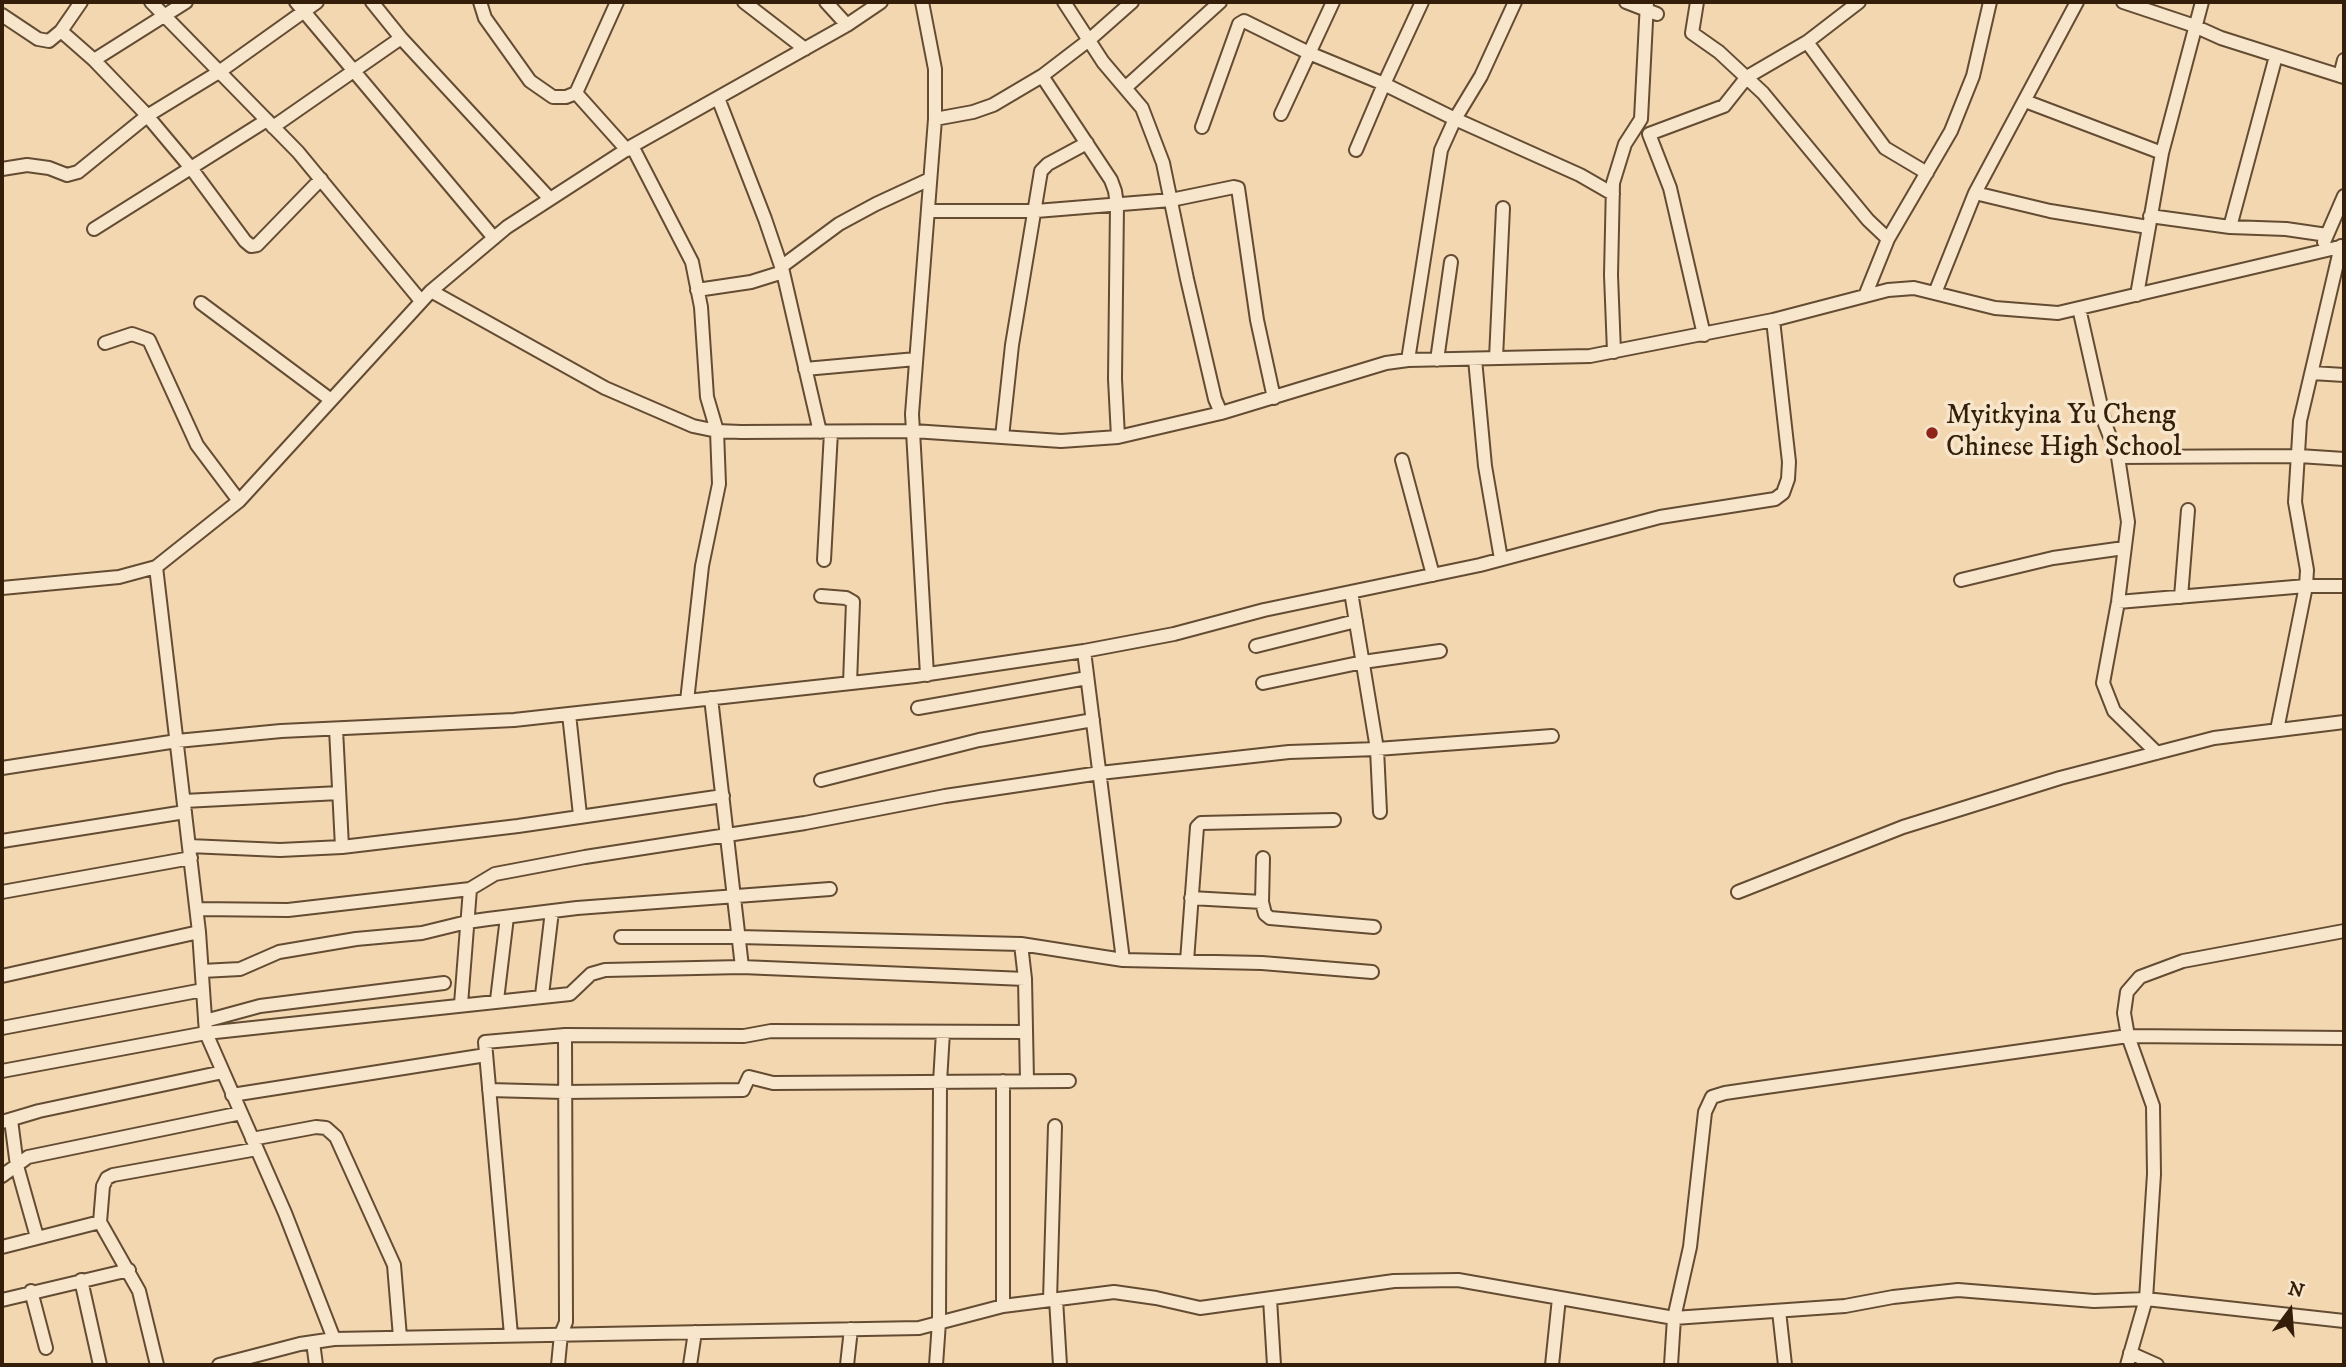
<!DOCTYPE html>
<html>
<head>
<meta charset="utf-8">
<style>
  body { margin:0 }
  #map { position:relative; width:2346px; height:1367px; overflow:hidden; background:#f2d7b1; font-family:"IM FELL DW Pica",serif }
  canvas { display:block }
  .frame { position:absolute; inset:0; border:4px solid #351e09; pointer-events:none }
  .north { position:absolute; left:2255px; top:1276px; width:70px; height:70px; -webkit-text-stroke:5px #f7e5cc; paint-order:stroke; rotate:16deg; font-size:19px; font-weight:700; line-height:28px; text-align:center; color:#351e09 }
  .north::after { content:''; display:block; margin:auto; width:24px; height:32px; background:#351e09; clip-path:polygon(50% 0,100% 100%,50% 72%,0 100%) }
</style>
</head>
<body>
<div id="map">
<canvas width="2346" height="1367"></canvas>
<div class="frame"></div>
<div class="north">N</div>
</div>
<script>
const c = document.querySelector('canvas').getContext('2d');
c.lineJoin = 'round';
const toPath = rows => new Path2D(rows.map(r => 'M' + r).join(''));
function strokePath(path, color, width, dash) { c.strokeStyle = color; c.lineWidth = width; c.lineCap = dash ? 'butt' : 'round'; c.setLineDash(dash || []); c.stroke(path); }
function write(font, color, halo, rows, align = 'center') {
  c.font = font + ' "IM FELL DW Pica",serif'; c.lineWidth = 7; c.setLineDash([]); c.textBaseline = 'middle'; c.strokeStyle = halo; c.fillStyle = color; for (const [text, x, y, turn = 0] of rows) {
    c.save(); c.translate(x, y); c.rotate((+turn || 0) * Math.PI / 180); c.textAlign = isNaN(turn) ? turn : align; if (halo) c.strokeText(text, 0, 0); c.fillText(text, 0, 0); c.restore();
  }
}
const minor = toPath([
  [151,2,298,152,421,301],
  [296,2,494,238],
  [372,2,401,38,550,199],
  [480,2,485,18,530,81,553,97,566,97,576,93,617,2],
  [744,2,805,49],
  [826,2,847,25],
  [922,2,935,69,935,119,912,414,927,675],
  [1064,2,1103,62,1142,108,1163,163,1187,279,1215,399,1221,413],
  [1422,2,1384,84,1455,119,1580,175,1613,194],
  [1626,2,1657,14],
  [1697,2,1692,33,1719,52,1763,93,1868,220,1888,239,1865,296],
  [2123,2,2192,25,2221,38,2344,77],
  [2,15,38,39,49,41,61,31,81,2],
  [61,31,94,60,144,112,191,168,245,241,251,246,257,245,321,179],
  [1807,42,1885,148,1927,173],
  [94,60,186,2],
  [1042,76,1111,180,1115,191,1117,205,1115,379,1118,437],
  [2340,76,2344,60],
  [1125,88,1220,2],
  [576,93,627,150],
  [718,98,765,219,783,272,820,432],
  [2025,101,2162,153],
  [1281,114,1333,2],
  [935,119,973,112,993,105,1042,76,1089,40,1132,2],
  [273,127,401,38],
  [1202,127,1239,24,1244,21,1309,53,1384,84,1356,150],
  [632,146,692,262,701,307,707,397,717,431,719,484,702,566,687,701],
  [2,169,27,165,49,168,67,175,78,172,147,116,219,72,317,2],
  [1975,193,2050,211,2148,227],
  [928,211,1036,211,1171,200,1234,187,1238,188,1257,320,1274,398],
  [2150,216,2230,227,2286,229,2327,235],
  [2230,227,2276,56],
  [94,229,267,120],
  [1888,239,1951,131,1973,76,1990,2],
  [2324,242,2344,196],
  [781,267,839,224,876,204,930,179],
  [697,290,751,282,783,272],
  [431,291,605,388,693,426,717,431,741,432,913,431,1061,441,1118,437,1221,413,1386,363,1408,360,1590,356,1773,320,1888,290,1914,288,1995,308,2058,313,2344,246],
  [1935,293,1975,193,2077,2],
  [2137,295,2162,153,2202,2],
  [201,303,331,400],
  [2079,308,2105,424,2118,457,2128,522,2118,602,2103,683,2114,711,2157,753],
  [1704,335,1670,188,1649,134,1724,106,1747,77,1807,42,1859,2],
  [105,343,132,334,149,340,197,445,239,501],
  [1614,352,1611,275,1613,183,1625,144,1641,119,1647,2],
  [1496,358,1503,208],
  [1475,359,1485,466,1501,559],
  [1408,360,1441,150,1455,119,1481,76,1515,2],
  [1437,360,1451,262],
  [805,369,916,359],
  [2312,373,2344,375],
  [1002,437,1012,345,1041,171,1048,164,1087,143],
  [2118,457,2299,456,2344,459],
  [1402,460,1433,575],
  [824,560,831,432],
  [156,567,199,932,206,1033,285,1213,334,1339],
  [1961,580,2053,558,2124,548],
  [2,588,119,577,156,567,239,501,431,291,507,227,632,146,847,25,881,2],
  [1351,592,1377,749,1380,812],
  [821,596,846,598,853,602,850,683],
  [2181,597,2188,510],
  [2118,602,2306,586,2344,586],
  [1256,646,1356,621],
  [1084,651,1123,960],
  [1263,683,1363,662,1440,651],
  [711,698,742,967],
  [918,708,1087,678],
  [569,714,580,815],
  [336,729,342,847],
  [2277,730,2306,586,2307,570,2295,502,2300,421,2341,246],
  [2,768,177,741,281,731,514,720,915,676,1084,651,1174,634,1264,610,1480,565,1660,517,1775,499,1783,493,1788,479,1789,462,1773,320],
  [821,780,979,740,1093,720],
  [184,801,339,793],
  [2,841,185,812],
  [189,846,280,850,342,847,518,826,723,796],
  [1263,858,1262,902,1265,914,1270,918,1374,927],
  [2,892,191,858],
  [1738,892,1903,827,2060,778,2214,738,2344,722],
  [1191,898,1262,902],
  [197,909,288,910,470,889,495,874,585,857,805,823,945,796,1100,773,1289,752,1377,749,1552,736],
  [621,937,739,937,1021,944,1123,960,1262,963,1372,972],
  [1021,944,1025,979,1027,1080],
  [1187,961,1197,827,1201,823,1334,820],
  [202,971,240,969,279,952,356,939,422,933,467,922,488,919,577,908,830,889],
  [2,976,199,932],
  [542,995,552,911],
  [497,1000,507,917],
  [461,1004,470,889],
  [205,1021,260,1006,444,983],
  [2,1028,203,990],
  [2,1071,206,1033,570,994,591,974,605,970,742,967,1025,979],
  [1003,1081,1003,1306],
  [489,1090,564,1092,743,1090,749,1077,773,1083,1069,1081],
  [232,1095,486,1055],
  [11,1120,17,1166,37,1237],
  [2,1122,39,1111,223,1072],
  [252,1139,316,1127,326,1128,336,1137,394,1265,400,1337],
  [2,1176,28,1157,241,1113],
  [2,1247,100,1222],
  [81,1280,100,1365],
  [31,1291,46,1348],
  [1056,1299,1060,1365],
  [1270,1299,1274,1365],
  [2,1300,129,1270],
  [1050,1300,1055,1126],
  [1779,1311,1785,1365],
  [511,1335,485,1042,565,1035,744,1036,771,1031,1026,1032],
  [313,1342,316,1365],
  [2130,1353,2157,1365],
  [157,1365,139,1291,100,1222,103,1186,107,1178,113,1175,257,1149],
  [219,1365,300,1344,334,1339,919,1328,1003,1306,1114,1292,1156,1298,1200,1308,1394,1281,1458,1280,1674,1318,1845,1306,1893,1297,1958,1290,2094,1301,2146,1299,2344,1321],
  [558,1365,561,1334,566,1322,565,1035],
  [690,1365,695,1332],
  [847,1365,851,1329],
  [936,1365,939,1322,940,1082,943,1032],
  [1552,1365,1559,1298],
  [1671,1365,1674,1318,1690,1247,1705,1112,1712,1097,1725,1093,1766,1087,2128,1036,2344,1038],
  [2127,1365,2146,1299,2154,1174,2153,1106,2128,1036,2124,1013,2127,992,2140,977,2183,961,2344,931]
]);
strokePath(minor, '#644c33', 16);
strokePath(minor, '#f7e5cc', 12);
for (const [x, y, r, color] of [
  [1932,433,7,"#8f2418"]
]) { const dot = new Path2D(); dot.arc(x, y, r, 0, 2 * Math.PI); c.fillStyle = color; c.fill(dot); strokePath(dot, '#f7e5cc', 2.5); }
write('28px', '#351e09', '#f7e5cc', [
  ["Myitkyina Yu Cheng",1946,417],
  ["Chinese High School",1946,449]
], 'left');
</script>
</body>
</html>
